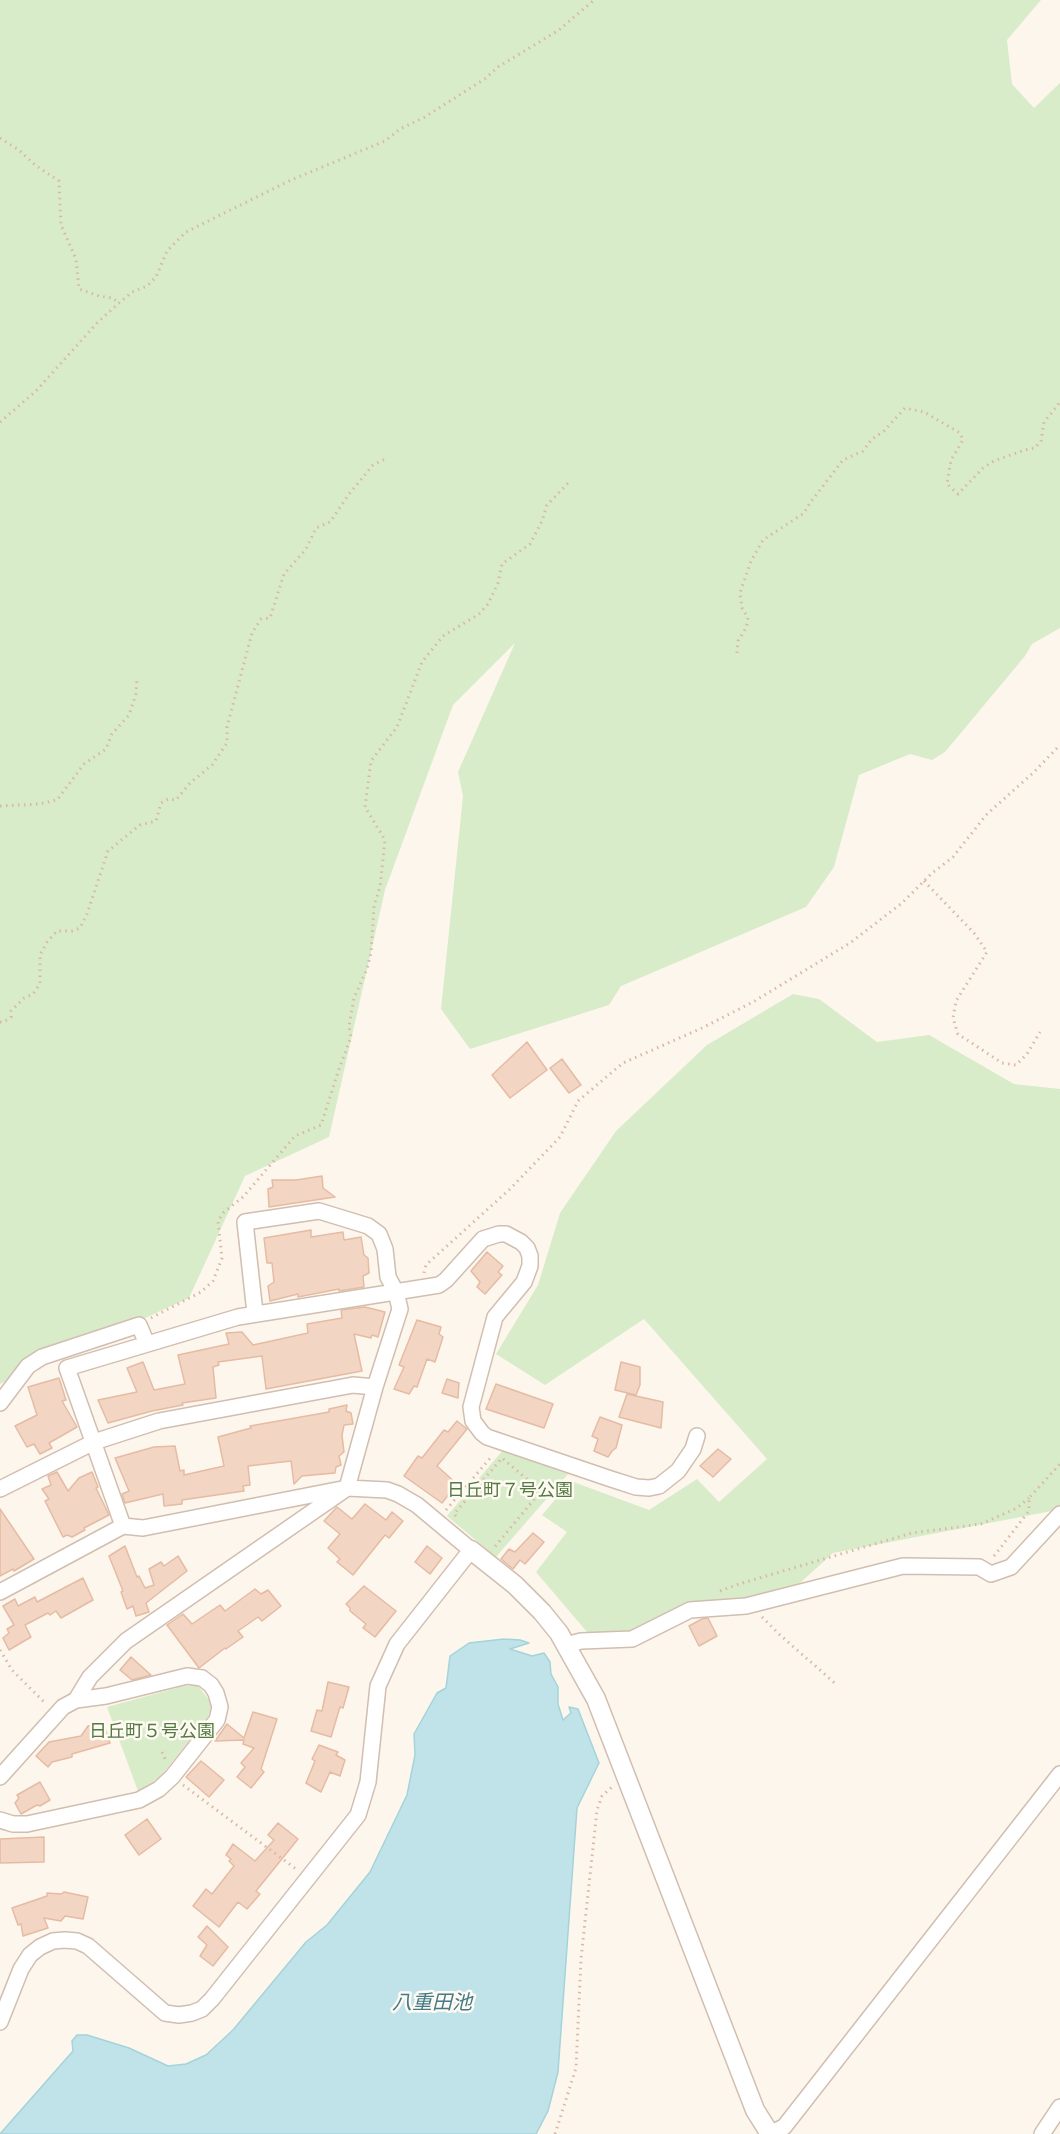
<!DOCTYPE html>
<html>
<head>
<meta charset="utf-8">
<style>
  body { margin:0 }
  canvas { display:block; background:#fdf6ec }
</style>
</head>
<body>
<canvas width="1060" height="2134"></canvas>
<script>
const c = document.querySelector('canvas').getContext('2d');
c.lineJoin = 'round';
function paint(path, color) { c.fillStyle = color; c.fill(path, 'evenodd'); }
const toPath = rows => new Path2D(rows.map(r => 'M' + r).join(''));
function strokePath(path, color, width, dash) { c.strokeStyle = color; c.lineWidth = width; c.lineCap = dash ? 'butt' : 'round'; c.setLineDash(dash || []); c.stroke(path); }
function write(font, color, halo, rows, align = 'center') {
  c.font = font + ' "Alegreya Sans","Noto Sans JP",sans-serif'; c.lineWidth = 5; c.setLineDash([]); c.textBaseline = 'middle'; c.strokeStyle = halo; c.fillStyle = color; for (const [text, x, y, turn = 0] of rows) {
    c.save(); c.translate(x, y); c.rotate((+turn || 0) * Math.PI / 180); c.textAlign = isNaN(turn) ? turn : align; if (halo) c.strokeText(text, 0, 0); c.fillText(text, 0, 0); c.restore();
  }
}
paint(toPath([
  [0,0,1041,0,1007,40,1012,84,1034,108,1060,83,1060,628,1032,644,1025,656,945,752,932,760,910,754,859,775,834,867,806,907,621,986,609,1005,470,1049,441,1009,463,796,458,772,515,643,453,705,385,890,329,1137,245,1176,189,1298,0,1384],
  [793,994,819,999,877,1042,929,1035,1014,1084,1060,1089,1060,1505,1057,1510,833,1553,788,1594,593,1639,536,1572,567,1532,542,1515,571,1481,649,1510,697,1479,719,1502,767,1459,644,1319,545,1385,496,1354,538,1285,560,1213,616,1131,707,1045],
  [503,1450,568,1474,496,1557,447,1516],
  [194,1685,199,1687,212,1704,208,1717,160,1777,138,1791,107,1707,184,1686]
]), '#d8ecc9');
const water = toPath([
  [504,1639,520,1640,529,1643,510,1649,532,1656,544,1653,550,1662,551,1674,558,1687,558,1704,563,1720,571,1713,569,1707,578,1709,599,1763,577,1808,558,2072,548,2111,536,2134,0,2134,73,2051,72,2041,77,2035,87,2035,129,2048,168,2066,186,2064,206,2055,233,2030,306,1942,327,1925,370,1872,407,1795,415,1755,414,1734,437,1693,446,1688,450,1656,469,1643,504,1639]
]);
paint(water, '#bfe3e8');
strokePath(water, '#a5d3da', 1.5);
const building = toPath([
  [527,1042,547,1070,510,1098,492,1075,527,1042],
  [562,1059,581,1085,569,1093,550,1068,562,1059],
  [322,1176,323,1188,335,1197,269,1207,268,1189,273,1187,272,1180,296,1180,322,1176],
  [311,1230,311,1237,343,1232,344,1240,361,1237,364,1255,368,1258,369,1273,363,1276,364,1287,339,1291,339,1289,298,1297,298,1294,270,1301,268,1286,274,1282,272,1263,267,1263,264,1238,311,1230],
  [487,1252,503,1266,498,1272,502,1275,485,1294,477,1287,480,1282,471,1271,487,1252],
  [365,1307,385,1312,378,1337,372,1335,371,1338,354,1334,362,1371,266,1389,262,1356,218,1362,219,1365,213,1367,216,1398,182,1403,183,1405,152,1411,108,1423,98,1400,137,1392,127,1368,143,1362,154,1390,185,1384,178,1355,229,1344,226,1333,242,1332,253,1345,308,1333,307,1324,342,1318,341,1310,365,1307],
  [417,1320,441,1327,439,1334,443,1337,435,1362,427,1359,417,1387,414,1386,409,1394,394,1389,404,1367,399,1365,417,1320],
  [621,1362,640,1367,640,1385,636,1395,615,1390,621,1362],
  [59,1378,66,1400,62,1401,77,1427,49,1443,52,1448,40,1454,34,1444,27,1447,15,1426,37,1415,28,1387,59,1378],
  [447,1379,459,1383,458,1398,442,1393,447,1379],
  [496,1384,553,1404,544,1428,486,1409,496,1384],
  [627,1394,663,1402,661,1428,619,1417,627,1394],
  [347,1405,346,1411,351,1413,353,1424,344,1425,342,1435,344,1452,339,1456,341,1465,336,1467,335,1473,302,1476,294,1484,291,1461,248,1466,250,1485,243,1486,244,1491,182,1500,182,1504,164,1506,163,1494,125,1503,122,1494,129,1491,115,1458,154,1447,175,1446,180,1471,184,1470,184,1475,224,1466,218,1437,251,1428,250,1426,329,1412,329,1409,347,1405],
  [600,1417,622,1425,616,1448,612,1451,608,1457,594,1451,598,1439,592,1436,600,1417],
  [457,1421,467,1429,437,1466,457,1484,442,1503,404,1476,418,1456,422,1458,444,1430,448,1432,457,1421],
  [718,1449,731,1459,713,1477,700,1466,718,1449],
  [57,1472,68,1491,79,1478,92,1472,98,1487,96,1488,109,1515,84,1528,85,1530,72,1537,67,1535,63,1537,45,1501,49,1499,42,1489,51,1485,48,1476,57,1472],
  [365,1504,386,1520,392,1512,403,1521,389,1538,385,1535,353,1575,337,1562,340,1559,328,1548,340,1534,324,1521,337,1507,352,1519,365,1504],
  [0,1509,34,1559,14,1571,13,1569,0,1576,0,1509],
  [533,1533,544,1542,525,1564,520,1560,513,1569,501,1559,509,1549,515,1552,533,1533],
  [125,1546,137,1577,139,1576,145,1588,154,1585,149,1569,161,1562,164,1566,178,1556,187,1571,146,1603,149,1612,136,1616,133,1606,127,1609,121,1592,123,1591,109,1556,125,1546],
  [427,1546,442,1558,430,1574,415,1562,427,1546],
  [83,1578,93,1600,61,1618,56,1611,50,1615,48,1613,25,1625,31,1637,9,1650,3,1638,9,1633,7,1629,14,1625,3,1606,15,1599,18,1606,35,1597,37,1602,83,1578],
  [364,1586,396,1611,375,1637,363,1628,366,1624,350,1611,350,1608,346,1604,364,1586],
  [255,1589,261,1594,268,1590,281,1606,262,1621,258,1617,238,1631,243,1637,226,1649,225,1648,199,1668,167,1625,183,1614,192,1624,220,1605,225,1611,255,1589],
  [708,1618,717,1636,699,1646,689,1626,702,1619,708,1618],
  [131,1657,151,1675,132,1680,120,1670,131,1657],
  [328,1682,349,1687,343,1708,340,1707,331,1737,311,1731,317,1710,322,1711,328,1682],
  [253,1712,277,1719,261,1769,264,1772,251,1788,237,1777,245,1767,241,1763,254,1748,243,1744,244,1740,215,1741,227,1724,244,1738,253,1712],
  [103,1722,110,1743,72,1754,72,1757,52,1762,48,1767,36,1756,49,1742,81,1736,88,1726,103,1722],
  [319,1745,338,1752,336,1755,345,1760,340,1776,330,1772,321,1792,306,1783,315,1761,312,1759,319,1745],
  [201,1761,224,1780,209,1797,186,1777,201,1761],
  [40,1782,50,1800,40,1806,37,1805,21,1814,15,1803,19,1798,17,1795,40,1782],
  [147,1819,161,1839,139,1855,125,1835,147,1819],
  [278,1823,298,1839,256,1891,260,1894,247,1909,238,1902,219,1927,193,1906,206,1889,212,1894,234,1866,229,1861,231,1859,226,1855,233,1844,255,1861,274,1840,268,1835,278,1823],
  [44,1837,44,1862,0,1863,0,1839,44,1837],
  [64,1892,88,1897,83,1919,65,1916,61,1921,44,1918,48,1928,23,1936,21,1924,18,1925,12,1908,47,1896,47,1893,61,1894,64,1892],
  [207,1926,228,1947,213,1966,200,1956,207,1945,198,1937,207,1926]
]);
paint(building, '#f3d5c3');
strokePath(building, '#e6bba3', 1.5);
const minor = toPath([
  [0,1403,28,1366,42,1357,139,1325,147,1344],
  [0,1489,94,1442,159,1421,353,1385,375,1387],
  [123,1526,67,1368,238,1317,439,1285,446,1280,483,1239,499,1234,506,1234,521,1242,527,1248,530,1256,530,1266,524,1282,495,1317,471,1407,473,1421,482,1433,487,1437,611,1479,636,1487,649,1488,659,1486,678,1471,693,1449,697,1436],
  [0,1592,123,1526,143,1528,347,1488,387,1490,398,1494,417,1505,471,1550,397,1644,378,1686,368,1782,358,1815,212,1999,202,2009,192,2013,179,2015,165,2013,88,1946,77,1941,65,1940,53,1941,40,1947,30,1955,21,1969,0,2022],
  [566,1645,581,1641,632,1639,690,1610,746,1606,903,1566,979,1567,991,1574,1011,1567,1060,1514],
  [76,1700,90,1677,126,1641,347,1488,375,1387,400,1309,396,1292,388,1277,385,1249,379,1234,368,1226,319,1211,245,1222,255,1313],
  [0,1777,63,1707,76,1700,106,1696,187,1676,202,1678,211,1685,216,1693,220,1707,217,1720,172,1777,159,1789,139,1800,27,1824,13,1824,0,1820],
  [769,2134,784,2127,1060,1774],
  [1042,2134,1060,2107]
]);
const tertiary = toPath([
  [471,1550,515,1585,542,1612,559,1633,596,1699,755,2110,770,2134]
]);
strokePath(minor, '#d1beb0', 18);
strokePath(tertiary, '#d1beb0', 21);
strokePath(toPath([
  [0,138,19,150,35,165,59,181,61,225,76,259,79,289,99,296,112,298,119,303],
  [0,422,36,391,98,322,119,303,132,292,147,286,156,277,167,251,186,232,291,180,385,141,400,129,425,117,486,78,498,67,559,30,594,0],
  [737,653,738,641,746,628,748,618,742,608,740,593,751,561,763,540,804,513,810,503,843,460,863,451,872,439,884,431,905,408,924,412,960,433,963,440,951,460,947,484,958,494,983,468,994,461,1025,450,1035,448,1041,441,1044,422,1058,405,1060,399],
  [0,806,39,804,57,800,84,764,106,749,112,734,129,715,136,694,137,679],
  [924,881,974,933,987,952,956,1001,953,1018,958,1034,1002,1063,1016,1065,1027,1054,1040,1032],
  [0,1022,4,1022,11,1017,11,1011,24,998,33,994,40,984,40,955,47,942,57,931,72,931,80,928,87,914,108,851,140,825,156,821,161,803,168,799,176,800,190,783,212,765,227,743,227,727,252,633,261,619,270,618,284,574,306,549,316,528,330,522,349,494,373,465,385,459],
  [424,1273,426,1265,510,1189,560,1137,578,1101,623,1063,702,1028,753,1002,850,943,902,903,931,874,953,857,986,815,1034,772,1060,745],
  [151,1318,201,1292,213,1281,222,1258,218,1221,224,1212,243,1197,295,1136,321,1125,338,1072,351,1037,349,1026,354,998,367,969,371,953,374,906,380,887,385,840,365,807,371,761,397,727,422,662,443,636,479,614,488,604,498,583,502,564,530,544,542,521,547,505,570,481],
  [446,1510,492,1456],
  [456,1516,454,1514,502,1458,541,1491,493,1549],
  [994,1556,1029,1511,1029,1498,1060,1464],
  [720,1591,739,1584,912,1533,981,1524,1017,1508,1029,1498],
  [762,1617,780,1635,837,1685],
  [0,1650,12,1670,45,1703],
  [162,1752,166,1761],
  [183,1785,296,1869],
  [555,2134,576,2068,581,1959,597,1810,602,1796,612,1787]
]), '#d9b8a5', 3, [1.5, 4.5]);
strokePath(minor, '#fff', 15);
strokePath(tertiary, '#fff', 18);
write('18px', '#537a41', '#fffaf3', [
  ["日丘町７号公園",510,1491],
  ["日丘町５号公園",152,1732]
]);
write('italic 20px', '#437c86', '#fffaf3', [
  ["八重田池",432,2003]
]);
</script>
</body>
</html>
